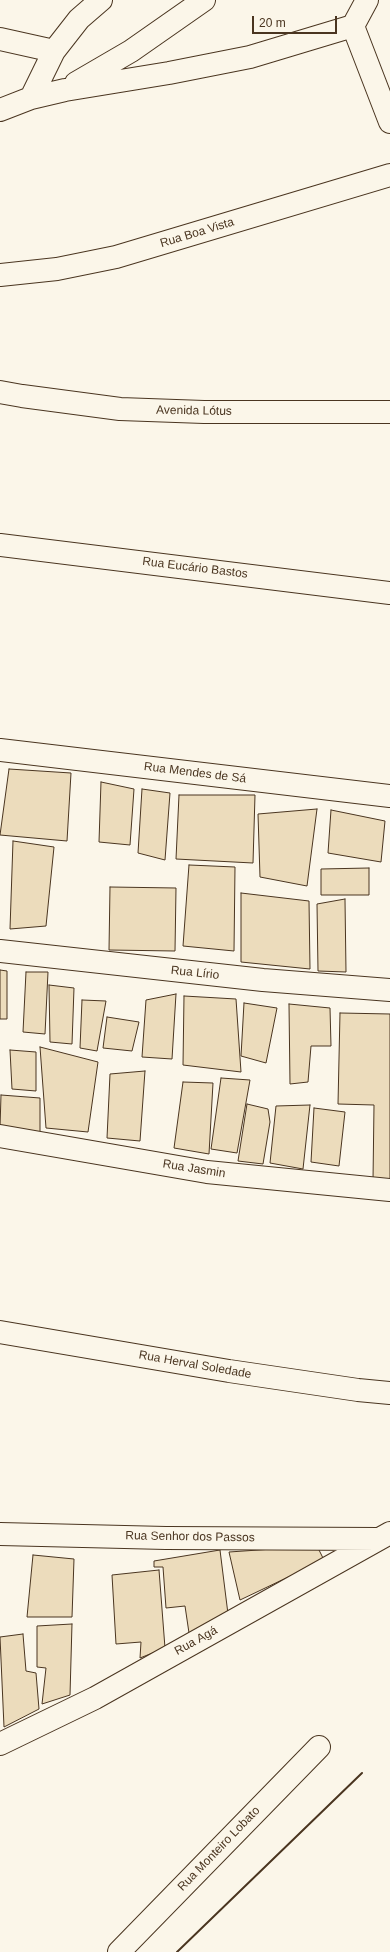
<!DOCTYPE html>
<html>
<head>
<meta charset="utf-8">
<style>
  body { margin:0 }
  #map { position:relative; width:390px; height:1952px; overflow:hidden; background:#fbf6e9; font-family:Helvetica,sans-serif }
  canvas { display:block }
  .scale { position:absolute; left:252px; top:16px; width:85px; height:18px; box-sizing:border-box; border:2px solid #4a3520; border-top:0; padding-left:5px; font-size:12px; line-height:14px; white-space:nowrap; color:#4a3520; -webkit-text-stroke:3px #fbf6e9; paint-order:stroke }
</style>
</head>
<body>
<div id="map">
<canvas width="390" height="1952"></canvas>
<div class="scale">20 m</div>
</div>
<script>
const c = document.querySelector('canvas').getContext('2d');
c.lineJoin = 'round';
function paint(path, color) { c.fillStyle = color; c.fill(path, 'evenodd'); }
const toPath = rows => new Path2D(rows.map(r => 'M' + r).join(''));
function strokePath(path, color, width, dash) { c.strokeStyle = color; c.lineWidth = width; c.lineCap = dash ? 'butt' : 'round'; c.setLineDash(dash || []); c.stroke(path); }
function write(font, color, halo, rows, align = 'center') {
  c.font = font + ' Helvetica,sans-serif'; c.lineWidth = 3; c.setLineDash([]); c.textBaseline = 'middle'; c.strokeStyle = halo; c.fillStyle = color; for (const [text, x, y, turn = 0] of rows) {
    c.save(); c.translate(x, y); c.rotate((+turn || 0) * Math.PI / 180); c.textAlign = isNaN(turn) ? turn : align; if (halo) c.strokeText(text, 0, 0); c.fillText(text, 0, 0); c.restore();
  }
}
const building = toPath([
  [9,769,71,773,67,841,0,835,9,769],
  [101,782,134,789,130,845,99,842,101,782],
  [142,789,170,793,165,860,138,853,142,789],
  [179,795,255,795,253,863,176,859,179,795],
  [317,809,307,886,260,877,258,814,317,809],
  [331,810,385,821,381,862,328,853,331,810],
  [13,841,54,847,46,926,10,929,13,841],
  [189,865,235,867,234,951,183,946,189,865],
  [369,868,369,895,321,895,321,869,369,868],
  [110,887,176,888,175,951,109,950,110,887],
  [241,893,309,901,310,969,241,962,241,893],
  [345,899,346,972,318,971,317,904,345,899],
  [0,970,7,971,7,1019,0,1019,0,970],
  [26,972,48,972,45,1034,23,1032,26,972],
  [49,985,74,988,72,1044,50,1042,49,985],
  [176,994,172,1059,142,1057,146,1000,176,994],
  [184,996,236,999,241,1072,183,1065,184,996],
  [82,1000,106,1001,97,1051,80,1048,82,1000],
  [244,1003,277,1008,266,1063,241,1056,244,1003],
  [289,1004,330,1008,331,1046,311,1046,308,1082,290,1084,289,1004],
  [340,1013,390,1014,390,1180,373,1180,374,1105,338,1104,340,1013],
  [107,1017,139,1022,132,1051,103,1048,107,1017],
  [40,1047,98,1062,88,1132,46,1128,40,1047],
  [10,1050,36,1052,36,1091,12,1089,10,1050],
  [145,1071,140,1141,107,1138,110,1074,145,1071],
  [221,1078,250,1080,237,1153,211,1149,221,1078],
  [183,1082,213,1083,209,1154,174,1148,183,1082],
  [1,1095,40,1098,40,1132,0,1128,1,1095],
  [247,1104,268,1109,270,1122,263,1164,238,1161,247,1104],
  [310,1105,303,1169,270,1163,276,1106,310,1105],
  [314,1108,345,1112,339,1166,311,1162,314,1108],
  [317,1546,324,1560,240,1600,229,1552,317,1546],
  [220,1550,228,1614,189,1633,185,1606,166,1608,163,1567,154,1567,154,1561,220,1550],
  [33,1555,74,1559,72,1617,27,1617,33,1555],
  [159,1570,165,1648,140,1658,141,1642,116,1644,112,1575,159,1570],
  [72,1624,70,1695,42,1704,46,1668,37,1667,37,1626,72,1624],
  [23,1634,26,1671,36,1673,39,1709,4,1727,0,1637,23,1634]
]);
paint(building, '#ecdcbc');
strokePath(building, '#4a3520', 1);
const minor = toPath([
  [353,26,390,122],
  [0,39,54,51],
  [76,83,131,51,204,0],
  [31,98,54,51,79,19,101,0],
  [0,110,31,98,65,90,169,73,250,57,353,26,367,0],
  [0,275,57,269,116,257,390,175],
  [0,392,22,396,120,409,204,412,390,412],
  [0,545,390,593],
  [0,750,390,796],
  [0,951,263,980,390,990],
  [0,1136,207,1172,390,1190],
  [0,1332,229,1371,358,1390,390,1393],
  [0,1534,166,1538,379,1539],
  [0,1744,95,1698,390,1533],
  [119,1952,319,1747]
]);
strokePath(minor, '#4a3520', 24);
strokePath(minor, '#fbf6e9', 22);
strokePath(toPath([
  [177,1952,362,1773]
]), '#4a3520', 2);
write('12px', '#4a3520', '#fbf6e9', [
  ["Rua Boa Vista",197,233,-17],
  ["Avenida Lótus",194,411,1],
  ["Rua Eucário Bastos",195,568,7],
  ["Rua Mendes de Sá",195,773,7],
  ["Rua Lírio",195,973,6],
  ["Rua Jasmin",194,1169,9],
  ["Rua Herval Soledade",195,1365,10],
  ["Rua Senhor dos Passos",190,1537,1],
  ["Rua Agá",196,1641,-29],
  ["Rua Monteiro Lobato",219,1849,-46]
]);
</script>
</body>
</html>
